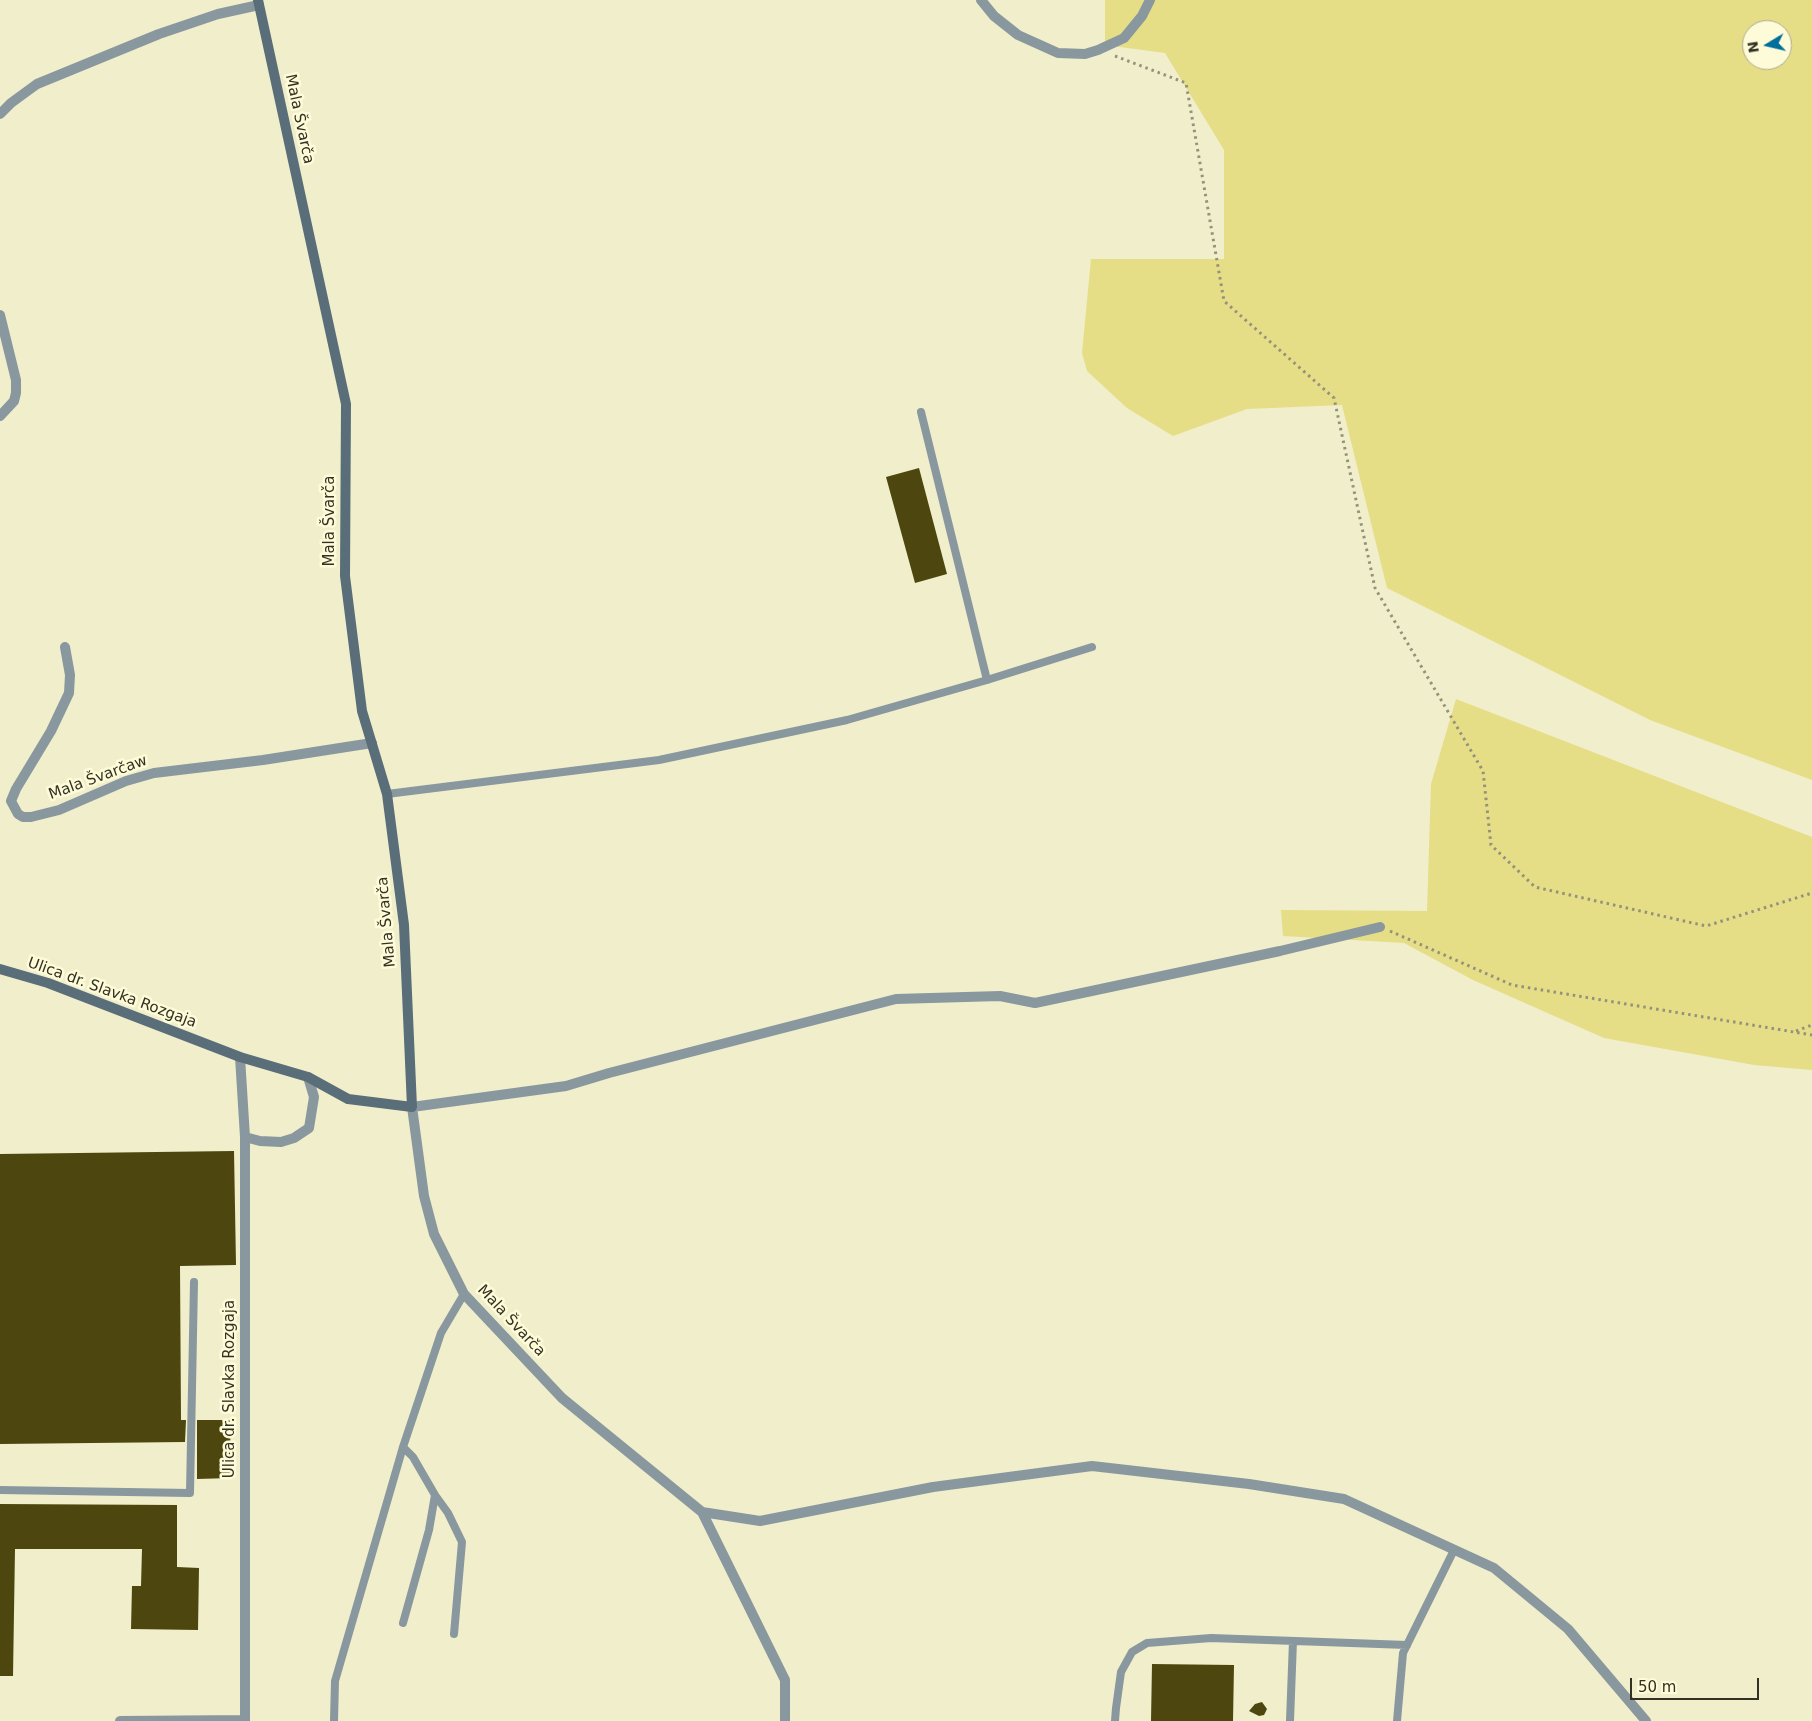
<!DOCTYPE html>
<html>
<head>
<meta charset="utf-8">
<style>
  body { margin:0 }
  #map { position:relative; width:1812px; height:1721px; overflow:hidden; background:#f1eecb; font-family:"DejaVu Sans",sans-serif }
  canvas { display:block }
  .north { position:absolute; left:1742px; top:20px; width:50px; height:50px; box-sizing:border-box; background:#fefbd8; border:1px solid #acaa90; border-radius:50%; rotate:261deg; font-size:14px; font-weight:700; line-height:20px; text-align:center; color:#323123 }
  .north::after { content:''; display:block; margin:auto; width:18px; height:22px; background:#006f9b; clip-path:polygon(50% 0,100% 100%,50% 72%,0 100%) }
  .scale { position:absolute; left:1630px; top:1678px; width:129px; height:22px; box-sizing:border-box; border:2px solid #323123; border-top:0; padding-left:6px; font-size:15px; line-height:18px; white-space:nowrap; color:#323123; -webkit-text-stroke:4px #fefbd8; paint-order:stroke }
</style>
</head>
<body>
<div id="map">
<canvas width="1812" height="1721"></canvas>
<div class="north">N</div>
<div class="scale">50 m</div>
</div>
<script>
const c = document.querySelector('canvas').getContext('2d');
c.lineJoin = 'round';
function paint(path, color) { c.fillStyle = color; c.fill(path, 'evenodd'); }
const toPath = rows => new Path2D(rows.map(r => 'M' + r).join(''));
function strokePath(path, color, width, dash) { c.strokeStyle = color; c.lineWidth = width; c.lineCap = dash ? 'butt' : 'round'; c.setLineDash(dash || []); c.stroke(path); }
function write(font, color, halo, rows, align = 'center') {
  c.font = font + ' "DejaVu Sans",sans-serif'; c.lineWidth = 5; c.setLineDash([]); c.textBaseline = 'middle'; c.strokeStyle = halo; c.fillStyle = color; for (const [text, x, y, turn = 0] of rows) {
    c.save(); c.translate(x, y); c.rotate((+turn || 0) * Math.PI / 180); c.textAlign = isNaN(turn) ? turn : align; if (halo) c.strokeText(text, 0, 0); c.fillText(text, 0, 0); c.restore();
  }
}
paint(toPath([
  [1105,0,1812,0,1812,780,1650,720,1387,588,1342,405,1247,409,1173,436,1127,408,1087,371,1082,353,1091,259,1224,259,1224,150,1165,53,1105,45],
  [1752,30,1782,30,1782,60,1752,60],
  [1456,699,1812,837,1812,1070,1754,1065,1604,1038,1473,980,1404,943,1283,936,1281,910,1427,911,1431,784]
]), '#e6dd87');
paint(toPath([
  [919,468,947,574,915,583,886,477],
  [234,1151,236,1265,180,1266,181,1420,186,1420,185,1442,0,1444,0,1154],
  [197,1420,230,1420,231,1478,197,1479],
  [0,1504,177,1505,177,1567,199,1568,198,1630,131,1629,132,1586,141,1586,142,1549,15,1549,13,1676,0,1676],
  [1152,1664,1234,1665,1233,1721,1151,1721],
  [1262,1702,1267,1709,1264,1715,1259,1716,1249,1711,1255,1704]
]), '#4d470f');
strokePath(toPath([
  [1115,56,1186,83,1224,301,1334,398,1375,588,1483,771,1491,845,1535,887,1706,926,1812,893],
  [1390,931,1512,985,1812,1035],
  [1796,1031,1812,1025]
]), '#95927a', 3, [2.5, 4]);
strokePath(toPath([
  [921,412,987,680],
  [387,794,659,760,847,720,987,680,1092,647],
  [403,1447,413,1457,435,1495,429,1530,403,1623],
  [0,1490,190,1493,194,1282],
  [435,1495,448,1513,462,1542,454,1634],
  [334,1721,335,1681,403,1447,441,1333,464,1294],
  [1115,1721,1116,1708,1121,1672,1132,1652,1147,1643,1211,1638,1407,1645],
  [1290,1721,1293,1641],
  [1397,1721,1403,1653,1454,1550]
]), '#89979f', 8);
strokePath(toPath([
  [981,0,994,16,1018,35,1058,53,1085,54,1098,50,1124,38,1142,16,1150,0],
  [0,114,11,103,37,84,159,34,218,14,259,5],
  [0,315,16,380,16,393,14,401,0,416],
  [65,647,70,675,69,693,51,731,16,789,11,801,18,814,23,817,31,817,59,810,126,781,154,773,263,760,372,743],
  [240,1057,245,1137,245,1721],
  [245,1137,260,1141,281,1142,294,1138,309,1128,314,1097,308,1077],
  [702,1512,760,1521,933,1487,1092,1466,1249,1484,1344,1499,1494,1568,1568,1629,1646,1721],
  [120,1721,245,1720],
  [785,1721,785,1680,702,1512,562,1398,464,1294,434,1234,424,1196,412,1107,566,1086,609,1073,896,999,1000,996,1035,1003,1280,951,1380,927]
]), '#89979f', 10);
strokePath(toPath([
  [0,969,48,983,240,1057,308,1077,348,1099,412,1107,404,925,387,794,362,711,345,576,346,404,258,0]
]), '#5a6e7a', 10);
write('15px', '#323123', '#fefbd8', [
  ["Mala Švarča",299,119,78],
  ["Mala Švarča",330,521,-90],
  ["Mala Švarčaw",98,778,-20],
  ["Mala Švarča",387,922,-95],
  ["Ulica dr. Slavka Rozgaja",112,993,20],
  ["Mala Švarča",511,1321,47],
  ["Ulica dr. Slavka Rozgaja",230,1389,-90]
]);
</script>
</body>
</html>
